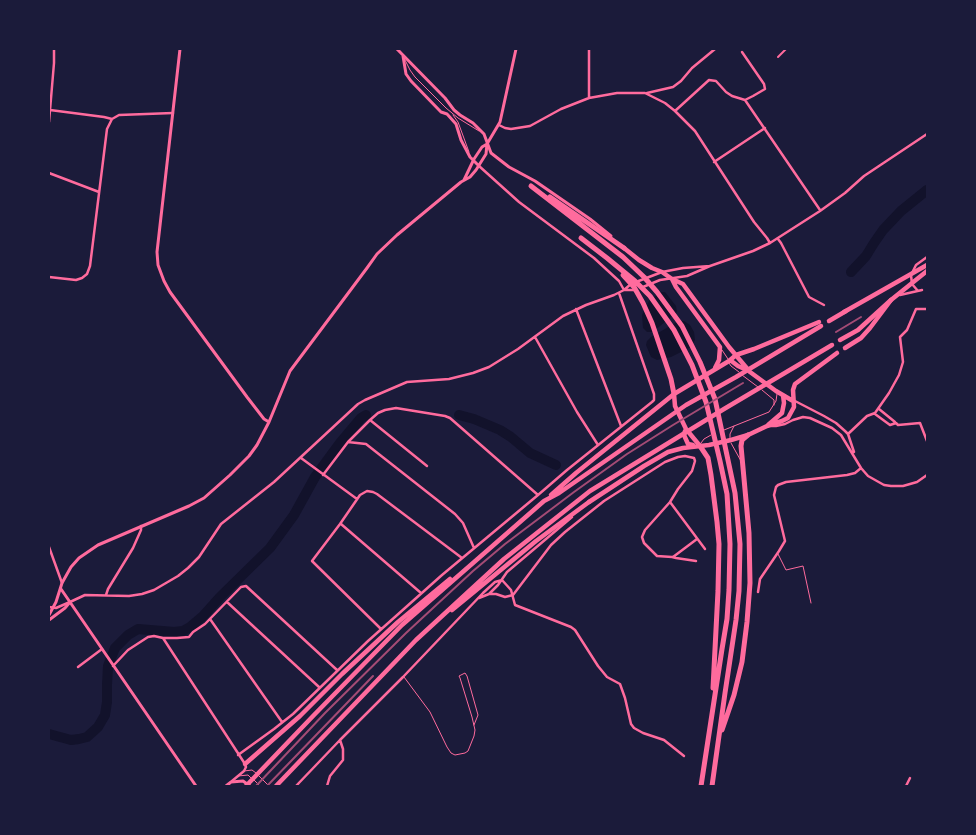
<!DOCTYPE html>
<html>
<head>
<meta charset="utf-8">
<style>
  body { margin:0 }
  #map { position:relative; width:976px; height:835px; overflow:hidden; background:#1b1b3a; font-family:"Titillium Web",sans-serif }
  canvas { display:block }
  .frame { position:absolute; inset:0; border:50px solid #1b1b3a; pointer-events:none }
</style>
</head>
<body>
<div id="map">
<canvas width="976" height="835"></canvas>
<div class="frame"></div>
</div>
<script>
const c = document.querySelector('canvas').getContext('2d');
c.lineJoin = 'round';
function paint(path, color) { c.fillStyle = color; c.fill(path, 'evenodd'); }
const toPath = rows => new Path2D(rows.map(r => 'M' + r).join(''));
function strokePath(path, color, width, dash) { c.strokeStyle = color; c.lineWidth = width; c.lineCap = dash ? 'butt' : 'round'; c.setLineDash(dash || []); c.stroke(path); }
paint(toPath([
  [661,292,665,292,676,306,677,312,660,326,652,332,647,332,643,328,642,315,649,301],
  [684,321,690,325,694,332,695,340,691,347,671,357,657,360,651,357,646,345,647,341,651,337,677,322]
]), '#12122b');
strokePath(toPath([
  [851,272,866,256,874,243,883,230,901,211,927,190],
  [459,415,474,419,500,430,511,437,530,453,556,465],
  [49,734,71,740,79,739,87,737,98,727,105,715,107,702,107,685,108,666,115,648,128,635,138,629,174,632,183,631,190,627,203,616,220,597,270,548,294,515,315,477,340,443,361,418,366,415]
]), '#12122b', 10);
strokePath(toPath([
  [405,60,410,70,415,77,446,108,458,118,479,131],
  [453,115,458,122,469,152],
  [722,350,728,359],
  [729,363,731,366,739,372],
  [742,375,758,387],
  [762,390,774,400,774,405],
  [724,430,769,412,776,401,777,394],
  [730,439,730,434,734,426],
  [701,443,704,439,711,435],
  [731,443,741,461],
  [778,554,786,570,803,566,811,603],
  [404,677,430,712,447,747,451,753,455,755,465,753,468,751,474,736,475,730,472,717,460,678,459,676,465,673,467,676,478,715,474,725],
  [244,771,252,770,256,773],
  [238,776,248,775,251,778],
  [259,776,269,786],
  [254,780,260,786]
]), '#ff6b9d', 1);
strokePath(toPath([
  [778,57,786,49]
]), '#ff6b9d', 2);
strokePath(toPath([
  [589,49,589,97],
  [647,93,673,87,681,81,692,68,715,49],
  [745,100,820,210],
  [50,110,104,117,112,119],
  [675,111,709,80,716,81,726,92,732,96,745,100,753,96,765,89,764,84,742,52],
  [49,122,54,63,54,49],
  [499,125,505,128,511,129,530,126,561,109,589,98,617,93,645,93,665,103,675,111,695,131,754,222,767,238,770,243],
  [714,162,765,128],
  [479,166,519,202,594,258,619,281,624,290],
  [49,173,99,192],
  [778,239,781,243,809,297,824,305],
  [49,277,76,280,82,278,87,274,90,266,107,129,112,119,119,115,173,113],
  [636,282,662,272,683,268,710,266],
  [643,287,660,280,687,276,710,266,753,251,770,243,820,211,845,193,864,176,927,134],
  [624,290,635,290],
  [918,291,912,284,911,275,916,265,927,257],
  [900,295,922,290],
  [576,309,621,426],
  [535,337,577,412,598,445],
  [795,401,824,416,836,423,845,431,848,434,854,452],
  [879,409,895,422],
  [875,414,890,425,896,423,898,425,920,423,927,441],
  [370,420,427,466],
  [771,426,776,426,785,424,793,420,803,417,810,418,832,428,841,435,861,468,868,476,884,485,891,486,903,486,917,482,927,475],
  [848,434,867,416,875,413,889,393,899,375,903,362,900,337,907,330,916,309,927,309],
  [348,442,366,444,455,514,463,523,474,548],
  [301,458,357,499],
  [323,475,348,442,370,420,378,413,385,410,396,408,445,416,450,418,538,495],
  [670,502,705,549],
  [341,524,421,593],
  [49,547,62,583],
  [673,557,697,539],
  [502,580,511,590,515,605,571,627,575,630,598,666,607,677,620,684,625,698,631,724,634,728,643,733,664,740,684,756],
  [758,592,760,579,779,551,785,541,774,495,776,487,778,485,786,482,847,475,855,473,861,468],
  [489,594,496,594,505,597,513,595,551,545,565,532,604,501,665,462,678,457,685,456,694,458,695,461,692,471,678,489,670,502,645,530,642,537,644,543,657,556,672,557,676,558,696,561],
  [106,595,108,589,133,548,141,530,141,526],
  [479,598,489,594,498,585,507,572,572,517],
  [227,602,319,687],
  [49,607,56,608,70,602,85,595,129,596,142,594,154,590,178,576,188,568,199,557,221,524,274,482,358,404,365,400,407,382,449,379,473,373,489,367,518,349,563,316,586,305,614,295,624,290,631,284],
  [210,619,282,722],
  [381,629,312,561,340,524,360,495,367,491,373,492,377,494,462,558],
  [163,638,245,764,246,767,244,771,232,781],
  [113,666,128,650,148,637,154,636,163,638,177,638,189,637,193,632,205,624,241,587,246,586,337,670],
  [78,667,102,649],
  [238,755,274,729,293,714,368,641,442,575,538,495,567,470,652,402,654,400,654,394,619,293],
  [296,786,340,740,403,677,483,593,495,582,502,580],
  [327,786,330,776,343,760,343,749,340,740],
  [906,786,910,778]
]), '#ff6b9d', 2.5);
strokePath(toPath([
  [180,49,157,252,158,265,164,281,170,292,247,397,264,419,269,422],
  [397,49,445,98,454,110,460,115,473,123,484,134,491,153,509,167,535,181,590,219,611,236],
  [403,56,406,74,411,81,441,112,447,114,456,124,461,140,470,157,479,166],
  [464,180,474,159,482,147,487,144,500,122,516,49],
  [61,589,196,786],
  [49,615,56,602,62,583,71,567,79,558,98,545,189,506,204,498,230,475,249,456,257,445,269,422,290,371,367,268,377,254,397,235,461,182,470,177,476,170,486,154,487,144],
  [49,620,65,608,70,602],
  [226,786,231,782,243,781,250,786]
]), '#ff6b9d', 3);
strokePath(toPath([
  [624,248,639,260,652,268,662,272,672,279,683,284,729,347,750,372,776,391,793,401],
  [672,279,676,287,720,347,719,360,715,368],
  [844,312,927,265],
  [845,348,861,338,870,328,891,300,927,271],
  [730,360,738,366,749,371],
  [768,425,782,413,784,403,783,395],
  [685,431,684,435,688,444,693,445],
  [700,446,686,429,675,406,674,394,729,361,736,355,754,349,819,322],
  [589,502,644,466,668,452,683,448,709,445,731,440,748,435,767,426,782,421,788,418,794,407,793,390,795,384,837,353]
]), '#ff6b9d', 4.5);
strokePath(toPath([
  [829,321,846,311],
  [840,340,858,330,891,300],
  [551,495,576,473,674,394],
  [452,610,536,541,589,502],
  [245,764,300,716,342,674,398,622,450,579],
  [246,786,314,715,402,625,544,501,559,493,686,405,736,377,821,326],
  [276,786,416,640,504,559,590,491,724,409,832,345]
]), '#ff6b9d', 4.5);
strokePath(toPath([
  [531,186,623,257,644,277,657,292,682,326,700,362,715,399,735,493,740,544,739,591,736,620,725,693,712,786],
  [550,197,624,248],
  [581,238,607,258,635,281,650,296,674,330,692,365,706,402,720,461,727,494,730,544,729,590,727,619,722,649,701,786],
  [623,275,634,287,643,303,652,323,671,379,674,394],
  [700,446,708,458,711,475,717,522,719,544,718,591,713,688],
  [722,730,734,695,742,662,747,622,750,583,749,533,741,446,742,440,748,435]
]), '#ff6b9d', 5);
strokePath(toPath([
  [836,332,861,317],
  [256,786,325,713,406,633,473,571,505,544,574,492,627,454,673,425,743,383],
  [267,786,373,676]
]), '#a44b75', 2);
</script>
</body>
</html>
